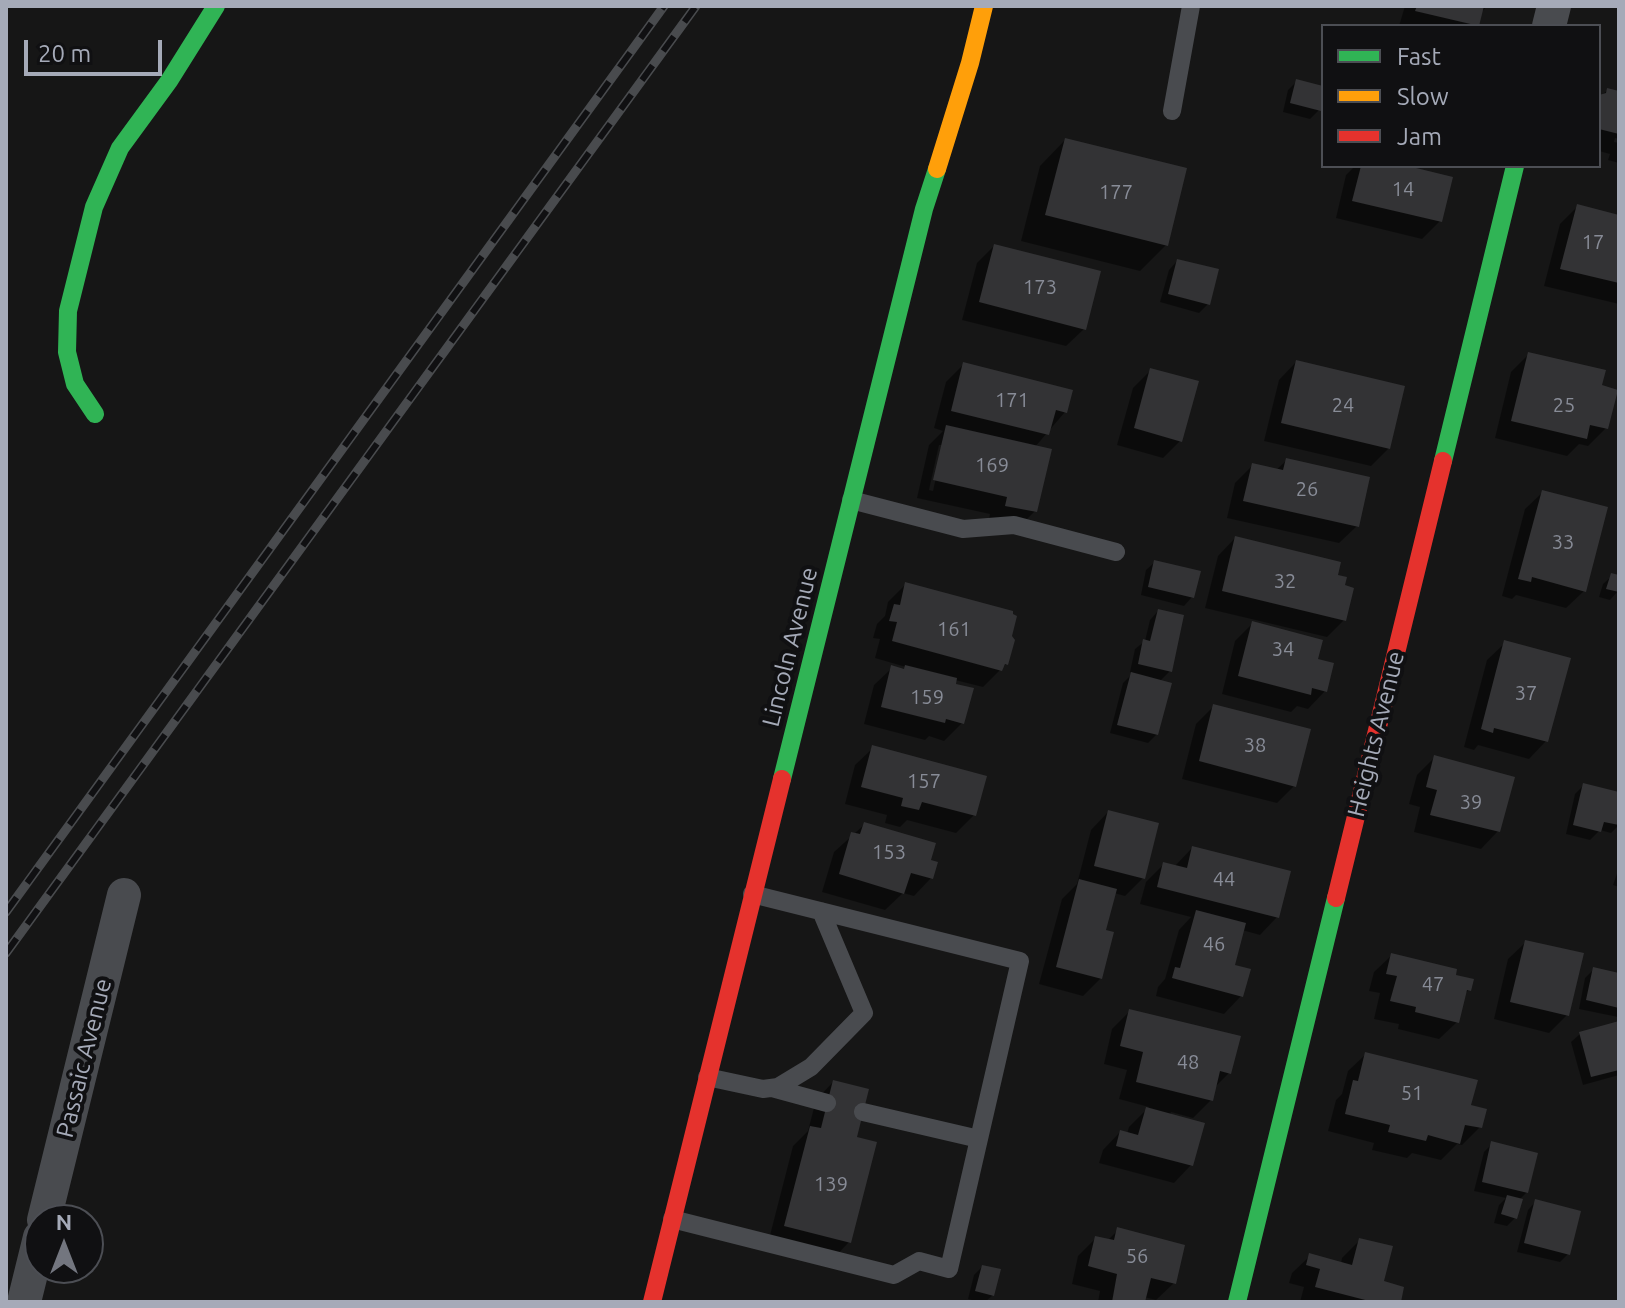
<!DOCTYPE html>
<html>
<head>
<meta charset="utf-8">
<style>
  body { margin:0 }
  #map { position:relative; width:1625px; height:1308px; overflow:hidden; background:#161616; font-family:Ubuntu,sans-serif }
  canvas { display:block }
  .frame { position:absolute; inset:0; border:8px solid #a5aab8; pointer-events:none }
  .legend { position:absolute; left:1321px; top:24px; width:280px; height:144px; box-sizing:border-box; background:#101012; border:2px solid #4c4e54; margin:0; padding:10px 14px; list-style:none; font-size:24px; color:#a5aab8 }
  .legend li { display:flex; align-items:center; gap:16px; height:40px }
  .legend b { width:40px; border:2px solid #4c4e54 }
  .north { position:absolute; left:24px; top:1204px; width:80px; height:80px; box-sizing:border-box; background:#101012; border:2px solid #4c4e54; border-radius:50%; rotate:0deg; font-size:22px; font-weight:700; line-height:32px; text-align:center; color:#a5aab8 }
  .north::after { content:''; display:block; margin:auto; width:28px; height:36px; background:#73767f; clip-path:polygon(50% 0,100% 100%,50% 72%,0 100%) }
  .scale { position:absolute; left:24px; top:40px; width:138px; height:36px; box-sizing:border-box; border:4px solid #a5aab8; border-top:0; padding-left:10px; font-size:24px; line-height:28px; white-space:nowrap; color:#a5aab8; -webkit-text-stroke:6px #101012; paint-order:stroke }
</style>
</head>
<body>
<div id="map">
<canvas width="1625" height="1308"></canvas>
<div class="frame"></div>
<ul class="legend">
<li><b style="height:10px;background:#30b455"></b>Fast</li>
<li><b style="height:10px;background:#ff9f0a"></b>Slow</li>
<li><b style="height:10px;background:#e5322d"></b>Jam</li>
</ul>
<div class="north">N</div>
<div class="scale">20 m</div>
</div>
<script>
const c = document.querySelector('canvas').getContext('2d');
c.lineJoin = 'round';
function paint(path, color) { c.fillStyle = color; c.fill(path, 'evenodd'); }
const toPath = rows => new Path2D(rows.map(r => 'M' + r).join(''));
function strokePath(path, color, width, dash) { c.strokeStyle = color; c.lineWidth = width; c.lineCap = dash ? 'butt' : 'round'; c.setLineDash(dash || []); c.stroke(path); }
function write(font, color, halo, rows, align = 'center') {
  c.font = font + ' Ubuntu,sans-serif'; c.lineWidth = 8; c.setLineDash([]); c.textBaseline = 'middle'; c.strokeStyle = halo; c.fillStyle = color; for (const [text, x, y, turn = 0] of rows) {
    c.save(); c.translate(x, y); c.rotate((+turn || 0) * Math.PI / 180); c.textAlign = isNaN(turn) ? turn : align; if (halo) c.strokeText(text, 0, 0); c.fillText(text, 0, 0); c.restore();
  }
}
paint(toPath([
  [1405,6,1487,6,1480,14,1476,26,1399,26],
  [1297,81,1323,88,1319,110,1310,119,1283,112,1288,90],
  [1608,90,1619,93,1619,139,1615,138,1614,142,1619,143,1619,163,1608,160,1610,154,1599,151,1599,97],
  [1065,140,1166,245,1140,271,1021,241,1040,166],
  [1355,166,1400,166,1440,221,1422,239,1336,218,1346,175],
  [1578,206,1619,217,1619,304,1544,286,1560,224],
  [994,246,1084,329,1066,346,962,320,977,263],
  [1177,261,1208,304,1199,313,1160,302,1169,270],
  [1529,354,1606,428,1588,446,1579,444,1567,456,1495,438,1511,372],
  [1296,362,1389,448,1371,466,1264,441,1279,380],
  [963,365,1065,412,1035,447,1035,511,1017,529,988,523,990,514,917,498,929,445,943,431,934,428,946,382],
  [939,445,943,445,933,491,929,490],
  [1151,370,1180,441,1163,458,1117,445,1133,388],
  [1287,460,1357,526,1339,543,1227,518,1235,483,1253,465,1276,470],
  [1543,492,1584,591,1566,608,1516,595,1512,599,1502,596,1525,509],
  [1235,538,1336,576,1344,620,1327,637,1205,608,1218,556],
  [1155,562,1192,597,1184,606,1141,595,1146,570],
  [1612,576,1619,578,1618,591,1610,600,1599,597,1603,584],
  [906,584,1006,664,983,687,955,680,962,723,944,741,929,736,925,740,864,724,874,685,892,668,902,671,906,667,875,658,880,639,873,638,877,624,885,616,888,602],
  [1158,611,1170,671,1159,682,1157,734,1148,743,1110,733,1123,683,1133,673,1130,672,1135,649,1145,641,1150,620],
  [1252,624,1316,661,1325,691,1308,709,1297,706,1291,712,1222,694,1235,641],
  [1505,643,1546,741,1529,759,1478,745,1474,750,1464,747,1487,660],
  [1214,706,1295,785,1277,803,1182,779,1196,724],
  [873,748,974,815,956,833,907,820,900,827,885,823,887,815,845,804,855,765],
  [1434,758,1498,831,1481,849,1414,832,1420,807,1409,804,1417,775],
  [1583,786,1619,794,1619,825,1611,833,1600,830,1590,840,1566,834,1575,794],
  [1108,812,1143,878,1125,896,1114,893,1104,931,1101,978,1083,996,1039,984,1062,899,1077,884,1091,830],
  [865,824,928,862,931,878,914,896,903,893,885,910,822,892,834,852],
  [1192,848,1277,917,1260,935,1242,930,1232,967,1241,996,1224,1014,1156,996,1158,987,1165,979,1179,930,1191,917,1140,904,1146,882,1164,864,1174,867],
  [1619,868,1619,887,1613,885],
  [1526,942,1567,1015,1549,1033,1494,1019,1508,959],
  [1392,955,1454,976,1469,990,1463,995,1457,1022,1439,1039,1398,1029,1399,1024,1374,1019,1380,993,1369,991,1374,972],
  [1594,969,1619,975,1618,1017,1579,1009,1585,978],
  [1130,1011,1229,1073,1213,1089,1211,1100,1193,1118,1171,1112,1170,1116,1191,1165,1174,1183,1099,1163,1103,1150,1120,1132,1127,1134,1129,1127,1149,1107,1119,1099,1127,1070,1104,1064,1112,1029],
  [1619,1023,1619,1075,1583,1085,1571,1042,1580,1034],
  [1366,1054,1469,1106,1480,1127,1462,1145,1457,1144,1441,1160,1412,1153,1407,1158,1372,1150,1374,1143,1328,1131,1336,1100,1342,1094,1348,1071],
  [833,1082,855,1138,849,1242,832,1260,768,1243,793,1146,808,1131,816,1100],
  [1492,1144,1527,1192,1519,1200,1515,1218,1507,1226,1494,1223,1499,1205,1506,1198,1474,1191,1484,1152],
  [1536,1201,1568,1254,1560,1262,1517,1252,1528,1210],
  [1118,1230,1174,1283,1156,1300,1144,1297,1143,1302,1098,1302,1100,1291,1072,1284,1078,1256,1096,1238,1107,1241],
  [1360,1240,1382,1283,1399,1302,1300,1302,1304,1287,1289,1283,1292,1273,1310,1256,1341,1264,1342,1258],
  [982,1267,993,1295,985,1302,979,1302,968,1299,974,1275]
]), '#0007');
paint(toPath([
  [1417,6,1484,6,1479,26,1415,11],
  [1296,79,1323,86,1321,111,1290,103],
  [1607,88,1619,91,1619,134,1599,129,1599,95,1606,93],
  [1065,138,1187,168,1168,246,1045,215],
  [1361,166,1408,166,1453,177,1442,222,1352,201],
  [1577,204,1619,215,1619,283,1560,269],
  [994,244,1101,271,1086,330,979,302],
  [1177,259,1219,269,1210,305,1168,294],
  [1528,352,1606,370,1602,385,1618,390,1608,429,1590,425,1587,439,1511,421],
  [1296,360,1405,386,1390,449,1281,423],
  [963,362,1073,390,1067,413,1056,410,1049,435,951,411],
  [1150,368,1199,381,1182,442,1134,428],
  [946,425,1052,449,1037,512,1005,506,1007,497,933,480],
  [1286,458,1370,477,1359,527,1243,501,1252,463,1283,470],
  [1542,490,1608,507,1586,592,1532,577,1531,582,1518,579],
  [1235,536,1341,562,1338,575,1347,577,1345,585,1354,588,1346,621,1222,591],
  [1154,560,1201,571,1194,598,1148,587],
  [1611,573,1619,575,1619,592,1606,589],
  [905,582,1013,611,1013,614,1017,616,1012,636,1015,640,1008,665,1005,664,1002,671,892,641,897,622,889,621,894,604,900,605],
  [1158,609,1184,615,1172,672,1138,664,1143,639,1150,641],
  [1252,621,1323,640,1318,659,1334,663,1327,692,1312,688,1311,695,1238,676],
  [1504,640,1571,658,1548,742,1494,728,1493,733,1481,729],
  [891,665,904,669,905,665,957,678,956,684,974,688,964,724,946,719,945,723,881,707],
  [1131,672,1172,683,1158,735,1117,725],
  [1213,704,1311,729,1296,787,1199,761],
  [872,745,987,776,976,816,922,802,919,810,901,806,903,798,861,787],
  [1434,755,1515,777,1500,832,1430,815,1437,790,1426,787],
  [1583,783,1619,792,1619,825,1604,822,1601,832,1573,825],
  [1108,810,1159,823,1145,879,1094,866],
  [864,822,936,843,931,860,938,862,933,879,911,873,904,894,839,874,851,832,860,834],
  [1192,846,1291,871,1279,918,1157,887,1163,862,1187,868],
  [1079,879,1117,889,1106,930,1114,932,1102,979,1056,967],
  [1196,910,1246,923,1235,965,1251,969,1243,997,1172,978,1175,967,1180,968],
  [1525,940,1584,953,1569,1016,1510,1002],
  [1391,953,1457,969,1456,975,1474,979,1471,991,1467,990,1459,1023,1415,1012,1416,1007,1390,1001,1397,976,1386,974],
  [1593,967,1619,973,1619,1008,1586,1000],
  [1129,1009,1241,1036,1231,1074,1220,1071,1213,1101,1136,1082,1143,1052,1120,1046],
  [1619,1021,1619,1070,1591,1077,1579,1032],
  [1365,1052,1478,1080,1471,1105,1487,1109,1482,1128,1465,1125,1460,1144,1428,1135,1426,1141,1388,1132,1390,1125,1345,1114,1353,1080,1358,1081],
  [833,1080,869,1089,857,1137,877,1142,851,1243,784,1226,810,1126,821,1128],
  [1146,1107,1205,1123,1193,1166,1116,1146,1120,1130,1138,1135],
  [1491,1141,1538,1153,1528,1193,1482,1182],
  [1507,1195,1523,1199,1517,1219,1501,1214],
  [1535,1199,1581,1211,1570,1255,1524,1243],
  [1117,1227,1185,1245,1176,1284,1151,1278,1145,1302,1112,1302,1117,1274,1088,1266,1095,1236,1114,1240],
  [1359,1238,1393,1246,1384,1281,1404,1287,1401,1302,1373,1302,1315,1287,1320,1269,1306,1265,1309,1253,1352,1265],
  [982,1265,1001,1269,994,1296,975,1291]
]), '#333335');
strokePath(toPath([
  [1172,111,1191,6],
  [851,500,963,529,1014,525,1116,552],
  [707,1077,763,1089,778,1087,811,1067,864,1013,821,911],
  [772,1088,827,1103],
  [863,1112,979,1139],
  [672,1219,894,1275,919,1261,949,1269,1020,961,752,894]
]), '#494b4f', 18);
strokePath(toPath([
  [1549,26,1554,6],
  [44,1220,124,895],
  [24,1302,40,1237]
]), '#494b4f', 34);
strokePath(toPath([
  [95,414,75,384,67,352,68,311,94,207,120,148,169,81,216,6],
  [1443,461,1515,166],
  [782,779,924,209,937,169],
  [1237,1302,1336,898]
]), '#30b455', 18);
strokePath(toPath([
  [937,169,970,63,984,6]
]), '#ff9f0a', 18);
strokePath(toPath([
  [1336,898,1443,461],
  [652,1302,782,779]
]), '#e5322d', 18);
const rail = toPath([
  [6,912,664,6],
  [6,953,696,6]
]);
strokePath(rail, '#494b4e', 9);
strokePath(rail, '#101012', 6, [18]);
write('20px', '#888c97', null, [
  ["14",1403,189],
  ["177",1116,192],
  ["17",1593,242],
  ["173",1040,287],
  ["171",1012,400],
  ["24",1343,405],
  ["25",1564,405],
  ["169",992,465],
  ["26",1307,489],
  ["33",1563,542],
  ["32",1285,581],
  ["161",954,629],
  ["34",1283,649],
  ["37",1526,693],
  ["159",927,697],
  ["38",1255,745],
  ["157",924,781],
  ["39",1471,802],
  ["153",889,852],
  ["44",1224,879],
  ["46",1214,944],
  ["47",1433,984],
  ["48",1188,1062],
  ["51",1412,1093],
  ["139",831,1184],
  ["56",1137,1256]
]);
write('24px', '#a5aab8', '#101012', [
  ["Lincoln Avenue",790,647,-76],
  ["Heights Avenue",1376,734,-76],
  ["Passaic Avenue",84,1058,-76]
]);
</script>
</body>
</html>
